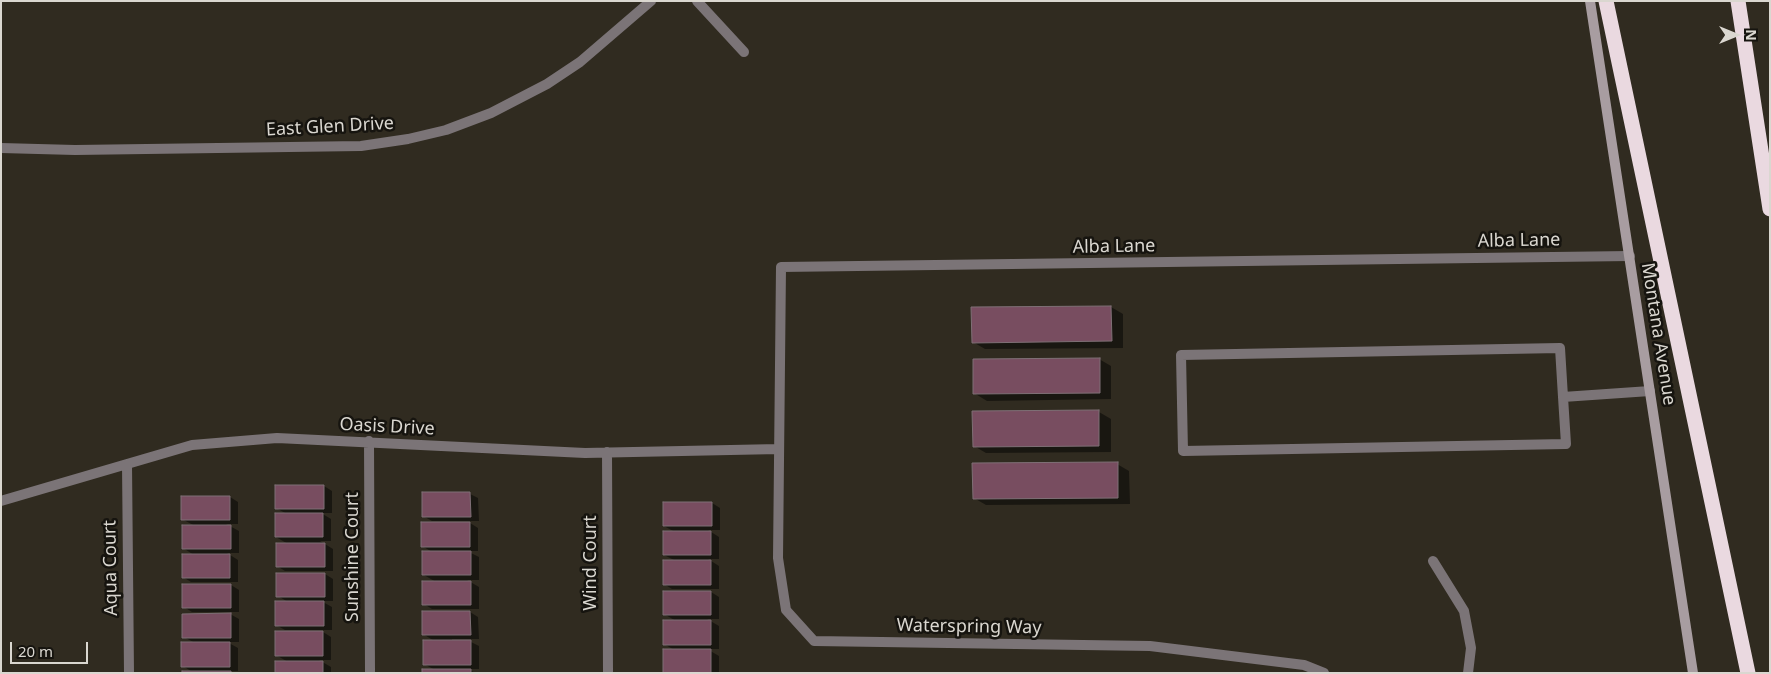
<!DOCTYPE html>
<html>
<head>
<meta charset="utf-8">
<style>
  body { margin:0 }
  #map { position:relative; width:1771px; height:674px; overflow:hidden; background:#302b20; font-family:"Noto Sans",sans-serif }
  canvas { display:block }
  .frame { position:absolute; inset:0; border:2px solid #dad7d0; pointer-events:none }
  .north { position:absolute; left:1711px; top:10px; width:50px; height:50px; -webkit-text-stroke:4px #16140f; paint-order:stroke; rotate:90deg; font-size:14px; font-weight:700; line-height:20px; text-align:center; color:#dad7d0 }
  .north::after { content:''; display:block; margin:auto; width:18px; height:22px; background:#dad7d0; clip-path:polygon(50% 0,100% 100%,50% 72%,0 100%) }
  .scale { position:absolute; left:10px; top:642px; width:78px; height:22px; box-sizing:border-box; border:2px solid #dad7d0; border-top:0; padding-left:6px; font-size:15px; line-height:18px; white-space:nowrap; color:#dad7d0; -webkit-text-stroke:4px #16140f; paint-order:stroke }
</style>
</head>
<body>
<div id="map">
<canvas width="1771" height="674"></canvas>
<div class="frame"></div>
<div class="north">N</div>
<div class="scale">20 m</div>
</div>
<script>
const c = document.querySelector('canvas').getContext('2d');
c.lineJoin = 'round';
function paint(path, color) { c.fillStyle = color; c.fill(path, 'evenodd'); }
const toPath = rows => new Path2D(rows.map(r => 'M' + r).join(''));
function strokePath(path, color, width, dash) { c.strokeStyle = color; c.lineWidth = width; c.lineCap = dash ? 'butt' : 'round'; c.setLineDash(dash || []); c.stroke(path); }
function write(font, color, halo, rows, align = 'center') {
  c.font = font + ' "Noto Sans",sans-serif'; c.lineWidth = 5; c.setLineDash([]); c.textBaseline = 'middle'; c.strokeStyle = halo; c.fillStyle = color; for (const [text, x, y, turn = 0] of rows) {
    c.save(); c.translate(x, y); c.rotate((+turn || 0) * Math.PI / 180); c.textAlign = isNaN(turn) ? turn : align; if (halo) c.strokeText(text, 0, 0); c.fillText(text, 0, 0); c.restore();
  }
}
paint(toPath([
  [1111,307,1123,314,1123,348,985,349,973,342],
  [1099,359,1111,366,1111,399,987,401,974,393],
  [1099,412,1111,419,1111,452,986,453,974,446],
  [1117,464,1129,471,1130,504,986,505,974,498],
  [324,486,332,491,332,513,321,513,331,519,331,541,320,541,333,549,333,571,285,571,277,566,288,544,276,537,287,514,276,508],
  [423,494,470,494,478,498,479,521,432,521,423,516],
  [230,497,238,502,238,524,226,524,239,531,239,553,227,553,238,560,238,582,191,582,183,577,194,555,183,548,195,526,182,519],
  [712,503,720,508,720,530,708,530,719,537,719,559,708,559,719,566,719,589,672,589,664,584,676,561,664,555,675,532,664,526],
  [470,523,478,528,478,551,467,551,479,557,479,580,467,580,479,587,479,609,432,609,424,604,436,582,424,575,434,553,422,546],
  [325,574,333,579,333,601,321,601,332,607,332,630,285,630,276,625,288,602,278,596],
  [231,585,239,590,239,612,192,612,184,607],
  [711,592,719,597,719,619,707,619,719,626,719,649,707,649,719,656,719,673,664,673,676,651,664,644,676,621,664,614],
  [423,612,470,612,478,617,479,639,452,639,452,642,471,642,479,646,479,669,468,669,475,673,424,673,435,670,424,664,436,642,423,634],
  [230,614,239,619,239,642,227,642,238,648,238,671,227,671,231,673,194,673,183,666,195,643,184,637],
  [323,632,331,637,331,660,319,660,331,667,331,673,276,673,288,662,276,655]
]), '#0007');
const building = toPath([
  [1111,306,1112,341,972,343,971,307,1111,306],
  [1100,358,1100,393,973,394,973,359,1100,358],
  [1099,410,1099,446,973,447,972,411,1099,410],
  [1118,462,1118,498,973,499,972,463,1118,462],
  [275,485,324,485,324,509,275,509,275,485],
  [422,492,470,492,471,517,422,517,422,492],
  [181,496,230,496,230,520,181,520,181,496],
  [663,502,712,502,712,526,663,526,663,502],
  [275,513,323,513,323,537,275,537,275,513],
  [421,522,470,522,470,547,421,547,421,522],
  [182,525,231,525,231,549,182,549,182,525],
  [663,531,711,531,711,555,663,555,663,531],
  [276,543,325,543,325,567,276,567,276,543],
  [422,551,471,551,471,575,422,575,422,551],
  [182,554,230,554,230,578,182,578,182,554],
  [663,560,711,560,711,585,663,585,663,560],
  [276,573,325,573,325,597,276,597,276,573],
  [422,581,471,581,471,605,422,605,422,581],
  [182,584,231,584,231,608,182,608,182,584],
  [663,591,711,591,711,615,663,615,663,591],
  [275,601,324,601,324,626,275,626,275,601],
  [422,611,470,611,471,635,422,635,422,611],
  [231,613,231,638,182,638,182,614,231,613],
  [663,620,711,620,711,645,663,645,663,620],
  [275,631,323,631,323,656,275,656,275,631],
  [423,640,471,640,471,665,423,665,423,640],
  [181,642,230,642,230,667,181,667,181,642],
  [663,649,711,649,711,673,663,673,663,649],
  [275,661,323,661,323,673,275,673,275,661],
  [422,669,471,669,471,673,422,673,422,669],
  [182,671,231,671,231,673,182,673,182,671]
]);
paint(building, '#784d60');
strokePath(building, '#7f7076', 1);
strokePath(toPath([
  [1563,397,1560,348,1181,355,1183,451,1566,444,1563,397,1650,391]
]), '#7b7477', 10);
strokePath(toPath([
  [697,1,744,52],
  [369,441,370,673],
  [607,452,608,673],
  [127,464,129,673],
  [1,501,192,445,277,438,585,453,779,449],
  [1433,561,1464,611,1471,648,1468,673],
  [1324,673,1304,665,1150,646,814,641,786,610,778,558,781,267,1630,256]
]), '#7b7477', 10);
strokePath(toPath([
  [1,148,75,150,361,146,408,139,446,130,491,113,547,84,580,62,651,1]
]), '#7b7477', 10);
strokePath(toPath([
  [1590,1,1693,673]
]), '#a89da1', 10);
strokePath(toPath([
  [1606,1,1748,673],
  [1738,1,1770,209]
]), '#ead9e0', 15);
write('18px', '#dad7d0', '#16140f', [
  ["East Glen Drive",330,127,-3],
  ["Alba Lane",1519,241,-1],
  ["Alba Lane",1114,247,-1],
  ["Montana Avenue",1658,334,81],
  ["Oasis Drive",387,427,3],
  ["Sunshine Court",353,557,-90],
  ["Wind Court",591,563,-90],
  ["Aqua Court",111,568,-91],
  ["Waterspring Way",969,627,1]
]);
</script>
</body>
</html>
